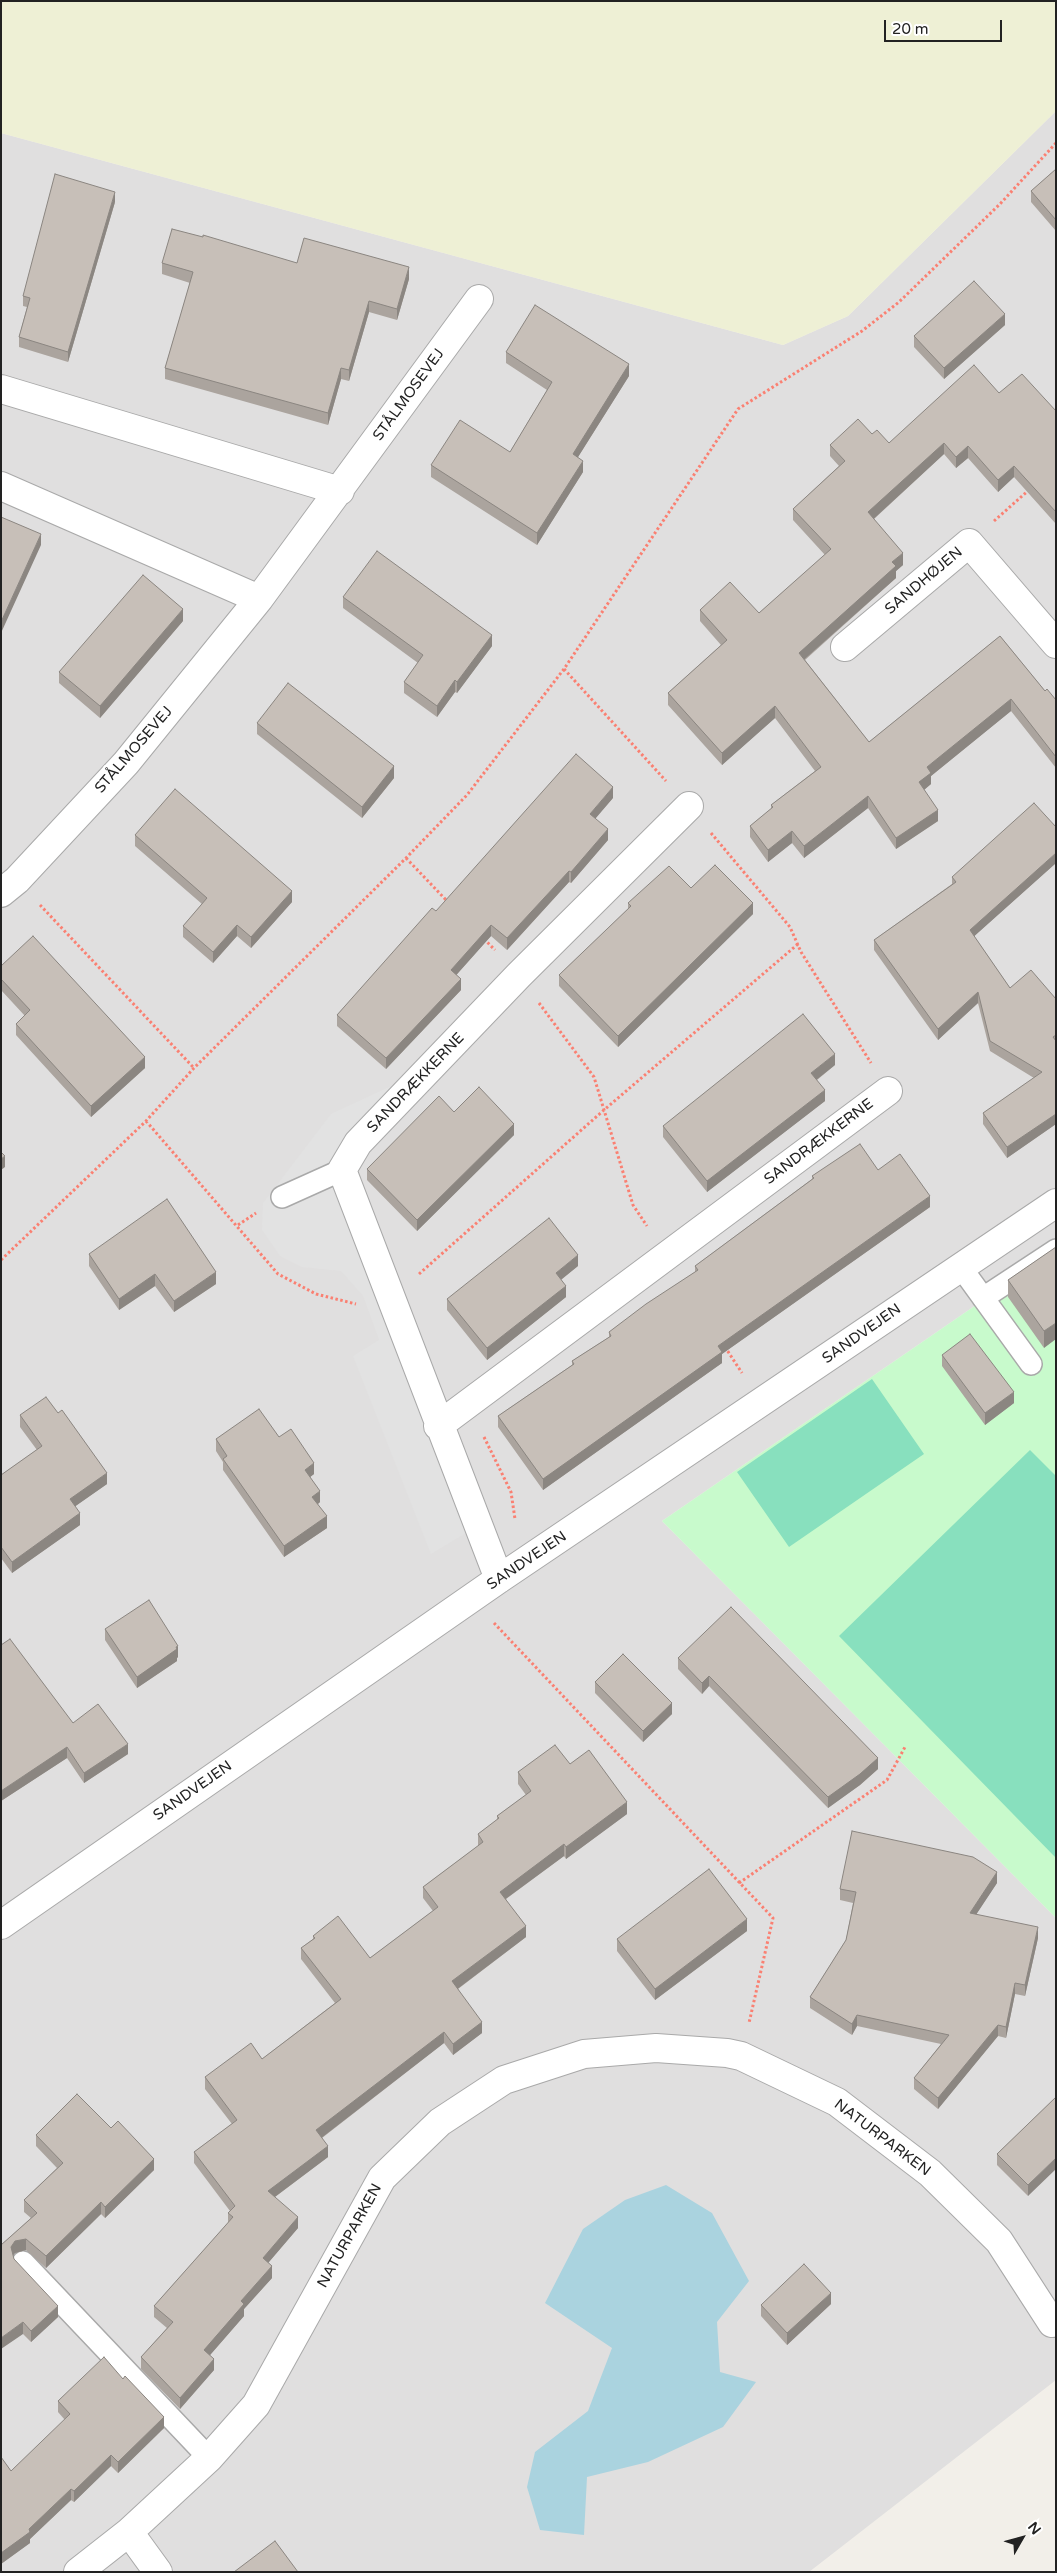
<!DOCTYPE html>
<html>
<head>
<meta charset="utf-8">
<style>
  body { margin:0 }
  #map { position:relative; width:1057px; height:2573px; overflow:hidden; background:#f2efe9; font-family:"Varela Round",sans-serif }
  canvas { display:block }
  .frame { position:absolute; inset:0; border:2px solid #222; pointer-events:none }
  .north { position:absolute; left:997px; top:2513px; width:50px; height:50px; -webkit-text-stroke:4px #fff; paint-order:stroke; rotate:52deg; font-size:14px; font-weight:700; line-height:20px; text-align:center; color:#222 }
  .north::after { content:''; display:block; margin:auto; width:18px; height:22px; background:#222; clip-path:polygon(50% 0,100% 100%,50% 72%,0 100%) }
  .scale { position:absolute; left:884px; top:20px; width:118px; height:22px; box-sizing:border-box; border:2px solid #222; border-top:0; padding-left:6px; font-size:15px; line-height:18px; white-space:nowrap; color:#222; -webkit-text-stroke:4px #fff; paint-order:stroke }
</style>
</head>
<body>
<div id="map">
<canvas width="1057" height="2573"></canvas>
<div class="frame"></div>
<div class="north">N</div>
<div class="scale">20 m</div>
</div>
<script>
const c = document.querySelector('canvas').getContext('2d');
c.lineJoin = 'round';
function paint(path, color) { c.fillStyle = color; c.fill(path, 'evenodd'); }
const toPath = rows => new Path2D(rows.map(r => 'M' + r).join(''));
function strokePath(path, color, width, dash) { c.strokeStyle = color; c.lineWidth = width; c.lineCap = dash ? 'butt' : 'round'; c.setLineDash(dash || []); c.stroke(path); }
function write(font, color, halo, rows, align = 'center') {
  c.font = font + ' "Varela Round",sans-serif'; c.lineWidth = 5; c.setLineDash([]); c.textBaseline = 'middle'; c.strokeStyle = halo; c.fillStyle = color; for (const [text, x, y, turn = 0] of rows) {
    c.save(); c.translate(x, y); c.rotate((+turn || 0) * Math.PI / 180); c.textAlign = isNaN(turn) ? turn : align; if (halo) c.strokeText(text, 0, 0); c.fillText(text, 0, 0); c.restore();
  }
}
paint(toPath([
  [1056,111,1056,1250,662,1521,1056,1918,1056,2380,809,2572,1,2572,1,133,783,345,848,316]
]), '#e0dfdf');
paint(toPath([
  [1,1,1056,1,1056,111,848,316,783,345,1,133]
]), '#eef0d5');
paint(toPath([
  [1056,1250,1056,1918,662,1521]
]), '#c8facc');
paint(toPath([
  [872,1379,924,1454,789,1547,737,1472],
  [1030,1450,1056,1476,1056,1858,839,1636]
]), '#88e0be');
paint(toPath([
  [389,1087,404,1102,347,1175,484,1522,431,1554,353,1356,379,1340,363,1296,341,1271,302,1267,280,1256,262,1230,263,1203,331,1114]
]), '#e2e2e2');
paint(toPath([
  [666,2185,712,2213,749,2281,717,2322,720,2372,756,2382,723,2427,648,2462,587,2477,584,2535,540,2530,527,2487,535,2452,588,2411,612,2348,545,2303,583,2229,625,2200]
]), '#aad3df');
const lane = toPath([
  [282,1197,342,1170],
  [960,1266,1031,1364],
  [983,1298,1056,1250],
  [23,2262,209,2458]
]);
const street = toPath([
  [1,389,340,491],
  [1,486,259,599],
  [845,647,969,543,1056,644],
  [1,893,17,880,126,763,259,599,479,299],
  [438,1426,888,1091],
  [499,1579,342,1170,358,1143,519,975,689,806],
  [1,1925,499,1579,1056,1203],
  [129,2532,158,2572],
  [78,2572,129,2532,209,2458,256,2405,382,2178,440,2122,504,2080,584,2054,656,2048,727,2053,741,2056,837,2102,930,2173,999,2241,1052,2323]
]);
strokePath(lane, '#a9a9a9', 24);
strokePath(street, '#a9a9a9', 30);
strokePath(toPath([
  [994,521,1030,489],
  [564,669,666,781],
  [711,833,790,927,801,952,871,1063],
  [406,858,448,902],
  [40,905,194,1068],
  [484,939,495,950],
  [539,1003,594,1077,633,1205,647,1226],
  [146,1121,278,1274,316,1294,356,1304],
  [238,1225,256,1213],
  [1,1260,146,1121,194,1068,406,858,467,795,564,669,738,409,862,331,899,302,1000,204,1056,143],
  [419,1274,604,1110,798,944],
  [725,1347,742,1373],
  [484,1437,511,1492,515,1519],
  [494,1623,773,1918,749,2023],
  [739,1883,887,1780,905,1747]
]), '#fa8072', 3, [2.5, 2.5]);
strokePath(lane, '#fff', 21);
strokePath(street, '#fff', 28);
paint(toPath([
  [1056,169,1056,231,1031,202,1031,191],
  [115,202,68,362,19,347,19,337,27,307,23,306,23,296],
  [162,263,297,263,409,279,397,320,369,312,349,381,341,379,328,425,165,379,165,368,190,283,162,274],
  [1005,325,944,379,914,347,914,336],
  [506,352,629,376,578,457,583,472,537,545,431,477,431,465,510,452,547,390,506,363],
  [999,393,1056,411,1056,524,1014,477,998,492,968,458,956,468,944,454,874,519,903,565,896,571,896,578,805,660,869,742,1000,636,1045,691,1056,700,1056,768,1011,711,931,776,931,784,924,790,938,821,896,849,868,808,804,858,792,843,768,862,750,837,750,826,771,809,771,805,815,771,775,718,722,765,668,705,668,693,721,645,700,621,700,610,759,613,825,555,793,520,793,509,839,466,830,456,830,445,872,434,889,443],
  [343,597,492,646,457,693,455,692,437,717,404,693,404,682,418,663,343,608],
  [183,621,100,718,59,683,59,672],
  [257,723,394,778,362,818,257,734],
  [613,798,595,818,608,840,571,883,569,882,507,950,491,936,456,975,461,990,386,1069,337,1026,337,1015,436,911],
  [135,835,292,902,251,948,237,936,213,963,183,937,183,926,202,904,135,846],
  [1056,863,974,936,1010,988,1056,999,1056,1124,1007,1158,983,1124,983,1113,1034,1078,990,1051,978,1003,938,1040,874,950,874,940,952,884,952,877],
  [691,888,753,914,618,1047,559,986,559,975,628,909,628,903],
  [1,966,145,1068,91,1117,16,1035,16,1024,25,1016,1,990],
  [835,1065,817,1080,825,1101,707,1192,663,1137,663,1126],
  [454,1112,514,1135,417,1231,367,1180,367,1169],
  [878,1170,930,1207,722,1354,722,1363,543,1490,498,1427,498,1416,572,1365,572,1361,609,1337,609,1332,695,1272,695,1266,812,1179,812,1176],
  [1056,1247,1044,1348,1008,1297,1008,1280],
  [89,1254,216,1284,174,1312,155,1286,119,1310,89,1266],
  [578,1266,561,1279,566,1297,487,1360,447,1310,447,1299],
  [942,1355,1014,1403,985,1425,942,1366],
  [20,1415,107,1484,75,1506,80,1525,12,1573,1,1558,1,1475,37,1450,20,1427],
  [279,1437,314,1474,310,1477,320,1502,318,1504,327,1528,284,1557,223,1470,223,1462,216,1451,216,1439],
  [105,1629,178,1657,177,1658,177,1661,137,1688,105,1640],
  [678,1658,878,1769,860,1785,828,1808,709,1686,702,1694,678,1669],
  [595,1682,672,1714,643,1742,595,1693],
  [73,1723,128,1754,84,1783,67,1758,1,1801],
  [570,1764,627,1814,566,1859,564,1856,506,1899,526,1937,458,1989,482,2033,453,2055,444,2043,322,2138,328,2157,275,2197,298,2228,268,2263,272,2278,244,2309,244,2316,210,2355,214,2370,180,2409,141,2369,141,2357,167,2328,154,2317,154,2306,228,2223,228,2213,230,2211,194,2163,194,2152,232,2124,205,2089,205,2077,262,2059,335,2003,301,1959,301,1948,313,1939,313,1936,370,1958,433,1911,423,1898,423,1887,478,1846,478,1834,497,1820,497,1816,526,1795,518,1784,518,1772],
  [997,1883,976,1914,1038,1938,1025,1996,1015,1994,1006,2038,998,2036,938,2109,914,2089,914,2078,941,2044,857,2026,852,2035,810,2008,810,1997,846,1940,853,1903,840,1900,840,1889],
  [747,1931,655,2000,617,1951,617,1939],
  [1056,2097,1028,2196,997,2165,997,2154],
  [111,2128,154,2170,105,2218,101,2214,46,2268,26,2250,15,2253,13,2255,14,2259,58,2317,31,2342,23,2334,1,2245,31,2218,24,2212,24,2200,57,2168,36,2146,36,2135],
  [831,2304,787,2345,761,2316,761,2305],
  [58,2401,164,2428,118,2473,111,2466,74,2502,71,2500,30,2539,30,2543,1,2564,1,2457,11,2471,65,2420,58,2412]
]), '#aba49e');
paint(toPath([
  [115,192,115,202,68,362,68,352],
  [409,267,409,279,397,320,397,309],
  [369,301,369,312,349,381,349,370],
  [1005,314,1005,325,944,379,944,368],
  [629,364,629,376,573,465,573,454],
  [341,368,341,379,328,425,328,413],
  [944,443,944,454,868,524,868,512],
  [968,446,968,458,956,468,956,457],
  [583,461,583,472,537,545,537,533],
  [1014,466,1014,477,998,492,998,480],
  [41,534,41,545,1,633,1,622],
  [903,553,903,565,896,571,896,578,799,664,799,653,892,562],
  [183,609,183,621,100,718,100,706],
  [492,635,492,646,457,693,457,682],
  [455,680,455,692,437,717,437,706],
  [1011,699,1011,711,931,776,931,784,919,794,919,782,927,767],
  [775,706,775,718,722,765,722,753],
  [394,766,394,778,362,818,362,807],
  [613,787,613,798,590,825,590,814],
  [868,796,868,808,804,858,804,846],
  [938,810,938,821,896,849,896,838],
  [608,829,608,840,571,883,571,872],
  [792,831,792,843,768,862,768,850],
  [1056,853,1056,863,970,940,970,930],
  [569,871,569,882,507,950,507,938],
  [292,891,292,902,251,948,251,937],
  [753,903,753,914,618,1047,618,1036],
  [237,925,237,936,213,963,213,952],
  [491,925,491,936,451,981,451,970],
  [461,979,461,990,386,1069,386,1058],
  [978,992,978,1003,938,1040,938,1029],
  [835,1054,835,1065,811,1084,811,1073],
  [145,1057,145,1068,91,1117,91,1106],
  [825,1090,825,1101,707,1192,707,1181],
  [1056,1114,1056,1124,1007,1158,1007,1147],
  [514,1124,514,1135,417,1231,417,1220],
  [5,1156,5,1167,1,1170,1,1159],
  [930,1196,930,1207,722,1354,722,1363,543,1490,543,1479,718,1346],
  [578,1255,578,1266,556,1284,556,1273],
  [216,1272,216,1284,174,1312,174,1301],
  [155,1274,155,1286,119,1310,119,1299],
  [566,1286,566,1297,487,1360,487,1348],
  [1056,1323,1056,1339,1044,1348,1044,1331],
  [1014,1392,1014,1403,985,1425,985,1413],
  [314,1463,314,1474,305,1481,305,1470],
  [107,1473,107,1484,70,1510,70,1499],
  [320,1491,320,1502,312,1509,312,1497],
  [80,1513,80,1525,12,1573,12,1562],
  [327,1516,327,1528,284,1557,284,1546],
  [178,1646,178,1657,177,1658,177,1661,137,1688,137,1677],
  [709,1676,709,1686,702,1694,702,1683],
  [672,1703,672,1714,643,1742,643,1731],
  [128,1744,128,1754,84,1783,84,1773],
  [67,1747,67,1758,1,1801,1,1791],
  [878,1758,878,1769,860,1785,828,1808,828,1797],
  [627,1802,627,1814,566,1859,566,1847],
  [564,1844,564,1856,500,1903,500,1892],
  [997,1872,997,1883,970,1924,970,1913],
  [747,1919,747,1931,655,2000,655,1989],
  [526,1926,526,1937,452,1993,452,1981],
  [1038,1927,1038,1938,1025,1996,1025,1985],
  [1015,1983,1015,1994,1006,2038,1006,2027],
  [857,2015,857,2026,852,2035,852,2024],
  [482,2022,482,2033,453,2055,453,2044],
  [998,2025,998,2036,938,2109,938,2098],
  [444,2032,444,2043,316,2142,316,2130],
  [328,2146,328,2157,268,2202,268,2191],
  [1056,2158,1056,2169,1028,2196,1028,2185],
  [154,2159,154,2170,105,2218,105,2207],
  [101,2202,101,2214,46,2268,46,2256],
  [298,2217,298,2228,263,2269,263,2258],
  [26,2239,26,2250,15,2253,11,2258,11,2247,15,2241],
  [272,2266,272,2278,244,2309,244,2316,204,2362,204,2350,241,2301],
  [831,2293,831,2304,787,2345,787,2333],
  [58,2306,58,2317,31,2342,31,2331],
  [23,2322,23,2334,1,2349,1,2338],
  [214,2359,214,2370,180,2409,180,2398],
  [164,2417,164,2428,118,2473,118,2462],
  [111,2455,111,2466,74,2502,74,2491],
  [71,2489,71,2500,30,2539,30,2543,1,2564,1,2553,29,2529]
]), '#8b8681');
const building = toPath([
  [1056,169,1056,220,1031,191,1056,169],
  [55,174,115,192,68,352,19,337,30,298,23,296,55,174],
  [172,229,203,237,203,235,297,263,304,238,409,267,397,309,369,301,349,370,341,368,328,413,165,368,193,272,162,263,172,229],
  [974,281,1005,314,944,368,914,336,974,281],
  [535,305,629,364,573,454,583,461,537,533,431,465,460,420,510,452,552,382,506,352,535,305],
  [974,365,999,393,1022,374,1056,411,1056,512,1014,466,998,480,968,446,956,457,944,443,868,512,903,553,892,562,896,566,799,653,869,742,1000,636,1045,691,1047,689,1056,700,1056,757,1011,699,927,767,931,773,919,782,938,810,896,838,868,796,804,846,792,831,768,850,750,826,773,807,771,805,821,767,775,706,722,753,668,693,727,640,700,610,730,582,759,613,831,549,793,509,845,461,830,445,858,419,872,434,877,430,889,443,974,365],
  [1,517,41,534,1,622,1,517],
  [377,551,492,635,457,682,455,680,437,706,404,682,423,655,343,597,377,551],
  [143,575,183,609,100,706,59,672,143,575],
  [288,683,394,766,362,807,257,723,288,683],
  [576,754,613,787,590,814,608,829,571,872,569,871,507,938,491,925,451,970,461,979,386,1058,337,1015,432,908,436,911,576,754],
  [175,789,292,891,251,937,237,925,213,952,183,926,207,898,135,835,175,789],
  [1034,803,1056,827,1056,853,970,930,1010,988,1031,970,1056,999,1056,1035,1053,1037,1056,1041,1056,1114,1007,1147,983,1113,1042,1072,990,1041,978,992,938,1029,874,940,956,882,952,877,1034,803],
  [715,865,753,903,618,1036,559,975,631,906,628,903,669,866,691,888,715,865],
  [33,936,145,1057,91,1106,16,1024,30,1010,1,979,1,966,33,936],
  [803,1014,835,1054,811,1073,825,1090,707,1181,663,1126,803,1014],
  [479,1087,514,1124,417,1220,367,1169,439,1096,454,1112,479,1087],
  [860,1144,878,1170,900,1154,930,1196,718,1346,722,1352,543,1479,498,1416,574,1364,572,1361,611,1336,609,1332,646,1304,698,1270,695,1266,814,1178,812,1176,860,1144],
  [1,1152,5,1156,1,1159,1,1152],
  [167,1199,216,1272,174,1301,155,1274,119,1299,89,1254,167,1199],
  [549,1218,578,1255,556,1273,566,1286,487,1348,447,1299,549,1218],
  [1056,1247,1056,1323,1044,1331,1008,1280,1056,1247],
  [970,1334,1014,1392,985,1413,942,1355,970,1334],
  [46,1397,58,1413,62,1410,107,1473,70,1499,80,1513,12,1562,1,1547,1,1475,42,1446,20,1415,46,1397],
  [259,1409,279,1437,291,1429,314,1463,305,1470,320,1491,312,1497,327,1516,284,1546,223,1459,227,1456,216,1439,259,1409],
  [149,1600,178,1646,176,1647,177,1649,137,1677,105,1629,149,1600],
  [731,1607,878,1758,860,1774,828,1797,709,1676,702,1683,678,1658,731,1607],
  [10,1639,73,1723,98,1704,128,1744,84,1773,67,1747,1,1791,1,1645,10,1639],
  [623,1654,672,1703,643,1731,595,1682,623,1654],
  [555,1745,570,1764,589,1750,627,1802,566,1847,564,1844,500,1892,526,1926,452,1981,482,2022,453,2044,444,2032,316,2130,328,2146,268,2191,298,2217,263,2258,272,2266,241,2301,244,2304,204,2350,214,2359,180,2398,141,2357,173,2322,154,2306,233,2217,228,2213,235,2206,194,2152,237,2120,205,2077,251,2043,262,2059,341,1999,301,1948,315,1938,313,1936,338,1916,370,1958,438,1907,423,1887,483,1842,478,1834,499,1818,497,1816,531,1791,518,1772,555,1745],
  [852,1831,973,1857,997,1872,970,1913,1038,1927,1025,1985,1015,1983,1006,2027,998,2025,938,2098,914,2078,949,2035,857,2015,852,2024,810,1997,846,1940,856,1892,840,1889,852,1831],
  [709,1869,747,1919,655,1989,617,1939,709,1869],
  [77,2094,111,2128,118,2121,154,2159,105,2207,101,2202,46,2256,26,2239,15,2241,11,2247,14,2259,58,2306,31,2331,23,2322,1,2338,1,2245,37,2213,24,2200,63,2163,36,2135,77,2094],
  [1056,2097,1056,2158,1028,2185,997,2154,1056,2097],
  [804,2264,831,2293,787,2333,761,2305,804,2264],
  [104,2357,123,2379,125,2376,164,2417,118,2462,111,2455,74,2491,71,2489,29,2529,30,2532,1,2553,1,2457,11,2471,70,2414,58,2401,104,2357],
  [275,2541,298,2572,234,2572,275,2541]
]);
paint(building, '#c7bfb8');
strokePath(building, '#8b8681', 1);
write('15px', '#222', '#fff', [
  ["STÅLMOSEVEJ",409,395,-54],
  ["SANDHØJEN",924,581,-40],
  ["STÅLMOSEVEJ",134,750,-49],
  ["SANDRÆKKERNE",416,1083,-46],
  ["SANDRÆKKERNE",819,1142,-37],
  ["SANDVEJEN",862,1334,-35],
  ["SANDVEJEN",527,1561,-34],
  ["SANDVEJEN",193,1791,-35],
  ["NATURPARKEN",882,2138,37],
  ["NATURPARKEN",350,2236,-61]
]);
</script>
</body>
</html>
